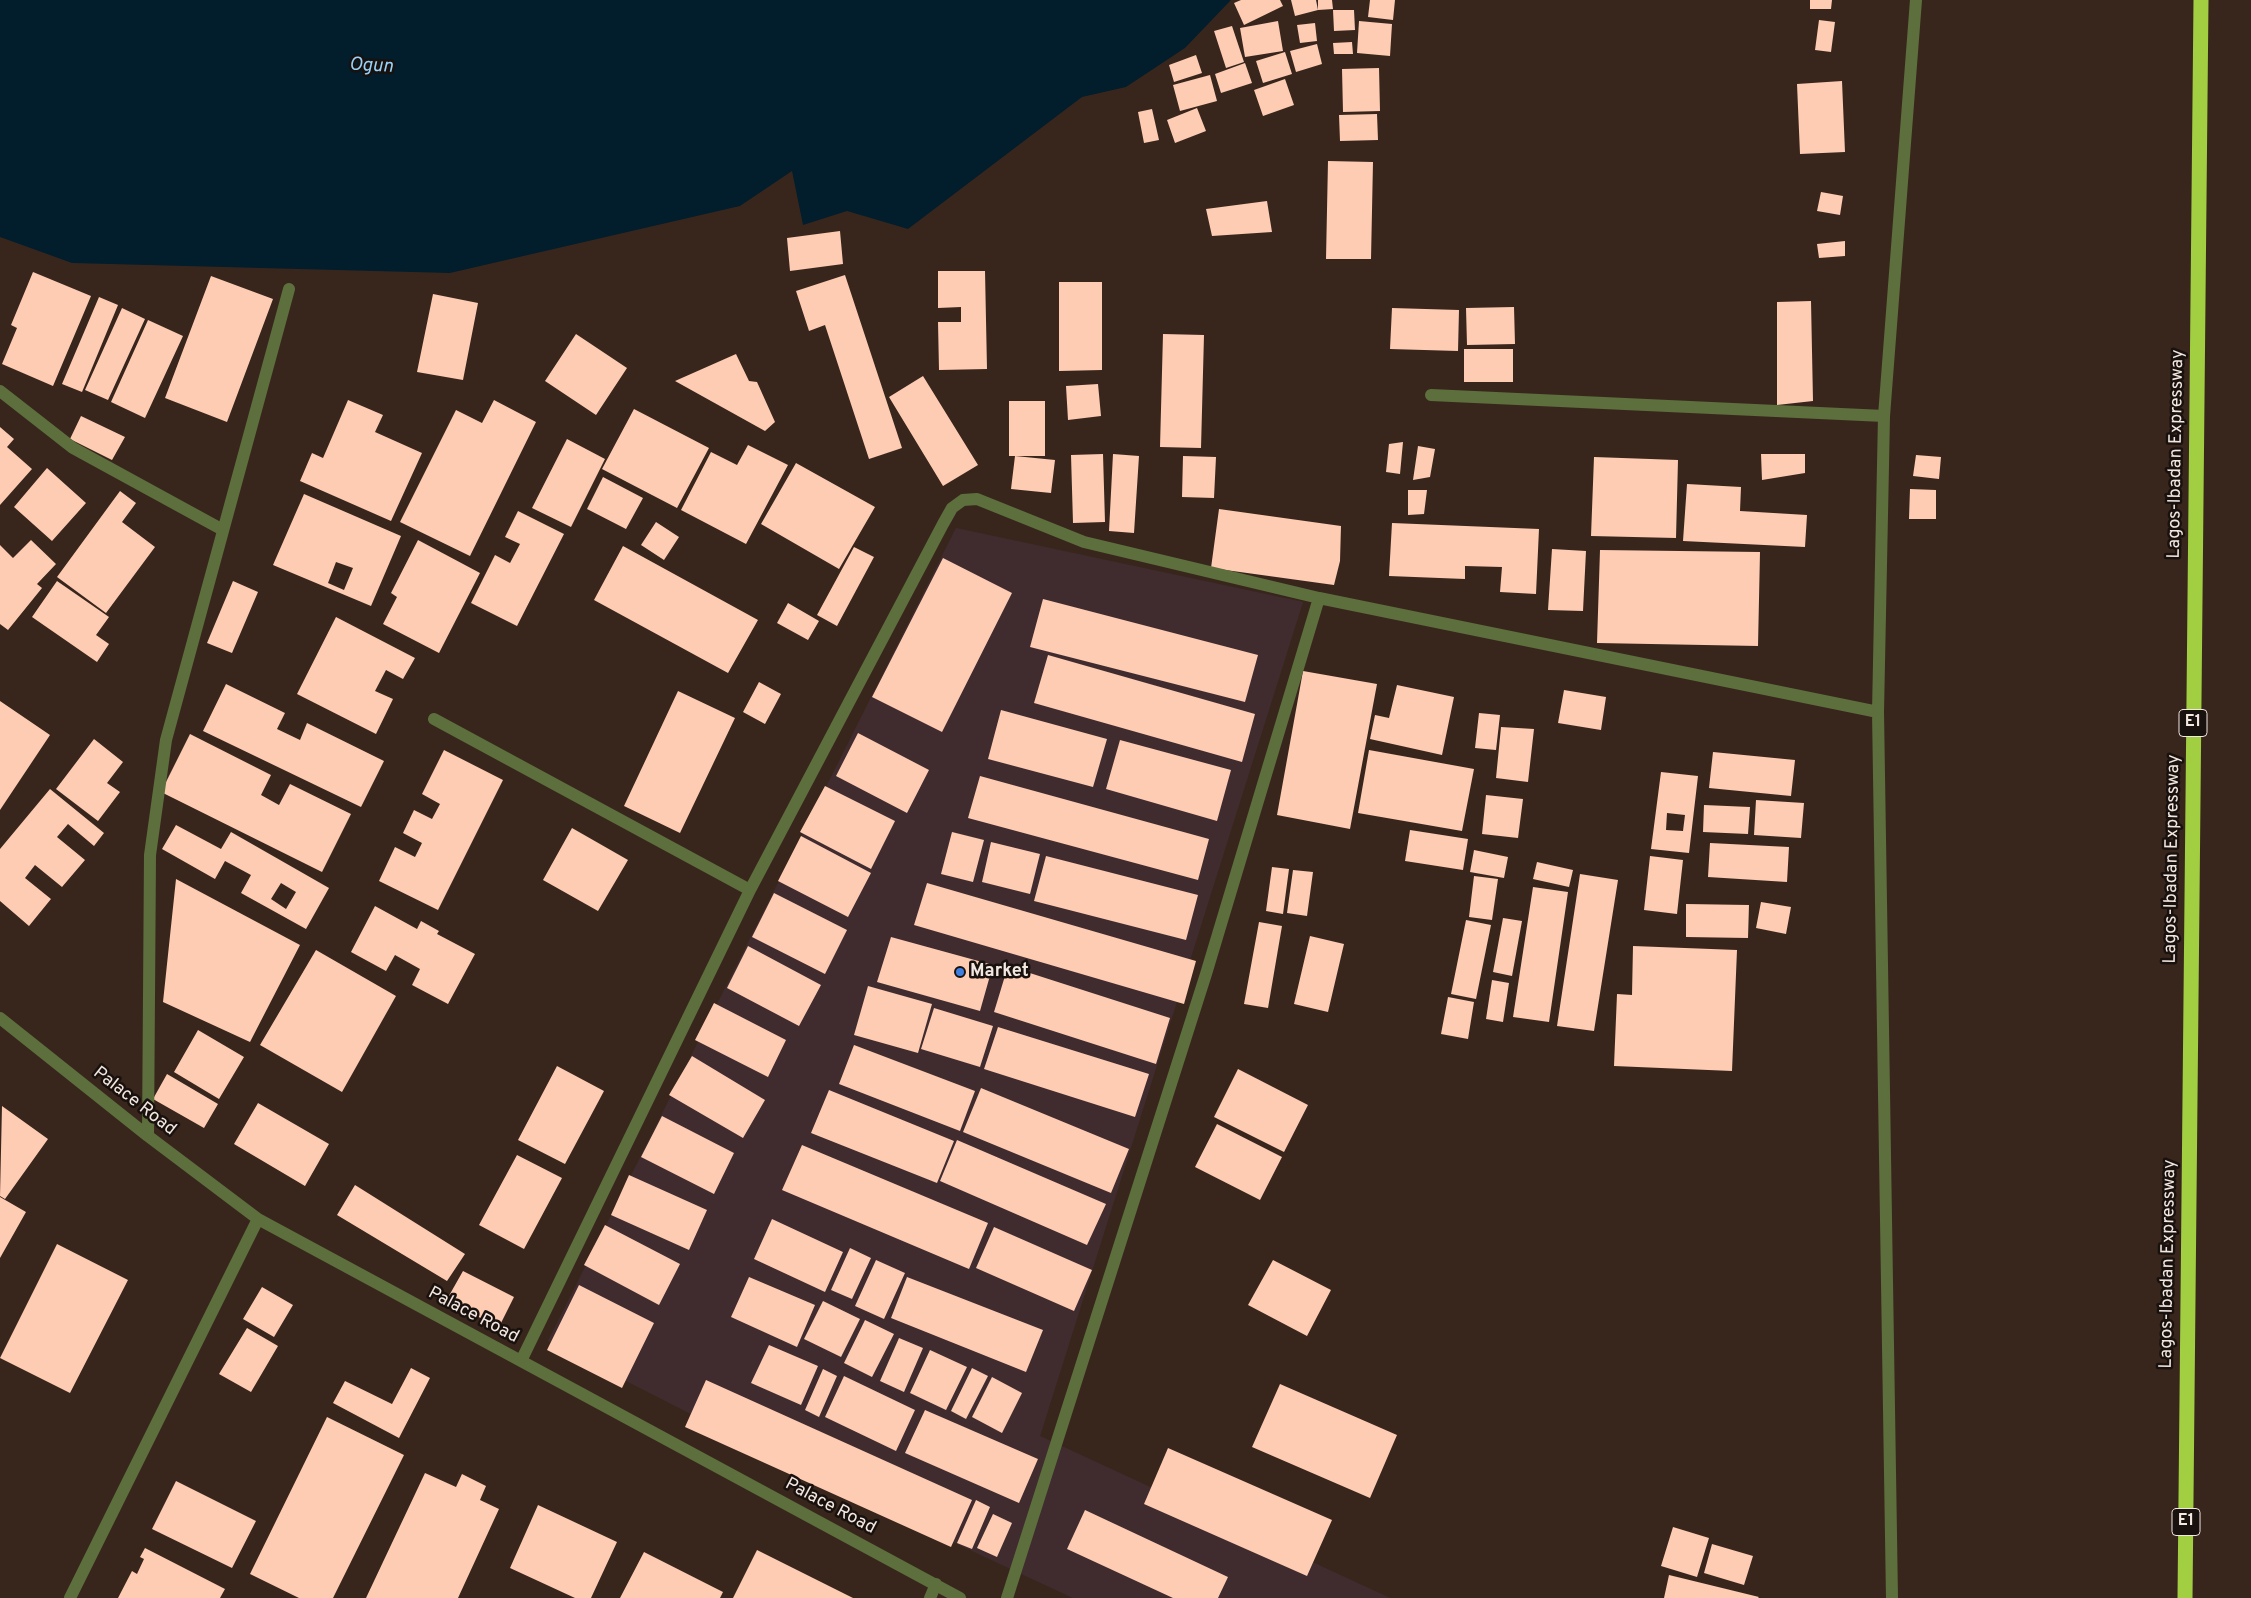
<!DOCTYPE html>
<html>
<head>
<meta charset="utf-8">
<style>
  body { margin:0 }
  canvas { display:block; background:#38261d }
</style>
</head>
<body>
<canvas width="2251" height="1598"></canvas>
<script>
const c = document.querySelector('canvas').getContext('2d');
c.lineJoin = 'round';
function paint(path, color) { c.fillStyle = color; c.fill(path, 'evenodd'); }
const toPath = rows => new Path2D(rows.map(r => 'M' + r).join(''));
function strokePath(path, color, width, dash) { c.strokeStyle = color; c.lineWidth = width; c.lineCap = dash ? 'butt' : 'round'; c.setLineDash(dash || []); c.stroke(path); }
function write(font, color, halo, rows, align = 'center') {
  c.font = font + ' Overpass,sans-serif'; c.lineWidth = 5; c.setLineDash([]); c.textBaseline = 'middle'; c.strokeStyle = halo; c.fillStyle = color; for (const [text, x, y, turn = 0] of rows) {
    c.save(); c.translate(x, y); c.rotate((+turn || 0) * Math.PI / 180); c.textAlign = isNaN(turn) ? turn : align; if (halo) c.strokeText(text, 0, 0); c.fillText(text, 0, 0); c.restore();
  }
}
paint(toPath([
  [956,528,1303,602,1040,1436,1390,1598,1073,1598,822,1481,548,1341]
]), '#402c2f');
paint(toPath([
  [0,0,1231,0,1185,48,1126,87,1082,97,908,229,847,211,803,225,792,171,740,206,450,273,72,263,0,237]
]), '#021d2c');
paint(toPath([
  [1241,0,1280,0,1283,6,1244,25,1234,3],
  [1291,0,1316,0,1318,10,1295,16],
  [1318,0,1332,0,1333,9,1318,10],
  [1370,0,1395,0,1393,20,1368,17],
  [1810,0,1832,0,1831,9,1810,9],
  [1333,10,1354,10,1355,30,1334,31],
  [1819,20,1835,22,1831,52,1815,50],
  [1278,21,1283,51,1245,57,1240,28],
  [1359,21,1392,24,1390,56,1357,53],
  [1315,23,1317,41,1300,43,1297,25],
  [1232,26,1244,62,1226,68,1214,31],
  [1352,42,1353,54,1334,54,1333,43],
  [1317,44,1322,64,1296,72,1290,51],
  [1285,52,1292,74,1263,83,1256,61],
  [1196,55,1202,73,1174,82,1169,65],
  [1245,63,1252,83,1221,93,1215,74],
  [1379,68,1380,111,1343,112,1342,69],
  [1210,75,1217,101,1180,111,1173,85],
  [1285,79,1294,105,1263,116,1254,90],
  [1842,81,1845,152,1800,154,1797,84],
  [1197,108,1206,131,1175,143,1167,120],
  [1152,109,1159,140,1144,143,1138,112],
  [1377,114,1378,140,1340,141,1339,115],
  [1328,161,1373,162,1371,259,1326,259],
  [1821,192,1843,196,1840,215,1817,211],
  [1267,201,1272,232,1212,236,1206,209],
  [840,231,843,264,790,271,787,238],
  [1845,241,1845,256,1819,258,1817,244],
  [938,271,985,271,987,369,939,370,938,322,961,322,961,307,938,308],
  [33,272,91,296,53,386,2,364,17,328,11,325],
  [845,275,902,448,869,459,825,325,809,331,796,291],
  [211,276,273,299,227,422,165,398],
  [1059,282,1102,282,1102,370,1059,371],
  [433,294,478,303,463,380,417,372],
  [99,297,118,305,82,392,62,384],
  [1811,301,1813,401,1777,405,1777,302],
  [1514,307,1515,344,1467,345,1466,308],
  [122,308,145,319,108,400,85,390],
  [1392,308,1459,310,1458,351,1390,349],
  [148,320,183,336,145,418,111,402],
  [576,334,627,368,596,415,545,381],
  [1163,334,1204,335,1201,448,1160,447],
  [1464,349,1513,349,1513,382,1464,382],
  [736,354,749,381,757,382,775,422,765,431,675,381],
  [923,376,978,465,943,486,889,397],
  [1098,384,1101,416,1068,420,1066,386],
  [348,400,383,415,375,432,422,453,391,521,300,481,312,453,323,458],
  [494,400,536,422,470,556,400,522,456,410,482,423],
  [1009,401,1045,401,1045,456,1009,456],
  [634,409,709,448,677,508,602,469],
  [81,416,125,437,112,460,70,439],
  [0,427,14,439,7,447,32,469,0,505],
  [567,439,605,459,571,527,532,508],
  [1403,442,1400,474,1386,472,1389,444],
  [748,445,788,465,746,544,681,510,711,452,737,465],
  [1418,446,1435,449,1430,477,1413,480],
  [1103,454,1105,522,1073,523,1071,455],
  [1113,454,1139,456,1134,533,1109,531],
  [1761,454,1805,454,1805,473,1762,480],
  [1916,455,1941,457,1939,479,1913,476],
  [1015,456,1055,460,1051,493,1011,489],
  [1183,456,1216,457,1214,498,1182,497],
  [1594,457,1678,460,1676,538,1591,536],
  [796,463,875,507,839,569,761,524],
  [47,468,86,503,52,541,14,507],
  [603,477,643,498,626,529,587,509],
  [1687,484,1741,487,1740,511,1807,515,1805,547,1683,541],
  [1910,489,1936,490,1936,519,1909,519],
  [1408,490,1427,490,1424,514,1408,515],
  [120,491,136,503,122,522,155,547,106,613,57,577],
  [304,494,401,536,371,606,273,565],
  [336,562,353,568,344,590,328,583],
  [1219,509,1341,526,1340,561,1334,585,1211,568],
  [518,511,564,534,517,626,471,603,495,555,510,563,520,544,505,537],
  [656,522,679,537,664,560,641,545],
  [1392,523,1539,529,1536,594,1500,592,1502,567,1465,566,1465,579,1389,576],
  [31,540,56,564,37,584,42,588,8,630,0,624,0,545,13,558],
  [418,540,480,573,439,653,383,624,397,597,391,593],
  [623,546,758,620,728,673,594,600],
  [854,547,874,557,837,626,817,615],
  [1552,549,1586,551,1583,611,1548,610],
  [1600,550,1760,552,1758,646,1597,643],
  [943,558,1012,593,942,732,872,697],
  [57,581,109,617,96,635,109,644,97,662,32,617],
  [233,581,258,592,232,653,207,643],
  [1043,599,1258,655,1245,702,1030,647],
  [788,603,819,621,808,640,777,623],
  [336,617,415,658,403,679,386,670,375,691,393,699,376,734,297,694],
  [1048,655,1255,714,1242,762,1034,703],
  [1303,671,1377,684,1350,829,1277,815],
  [759,682,781,694,765,724,743,712],
  [226,684,285,713,277,729,300,740,307,723,384,761,361,807,203,731],
  [1397,685,1454,697,1442,755,1370,739,1375,715,1389,718],
  [1564,690,1606,697,1601,730,1558,723],
  [678,691,735,718,680,833,624,806],
  [0,701,50,735,0,810],
  [1001,710,1107,739,1093,787,988,759],
  [1479,713,1500,715,1496,750,1475,748],
  [1501,727,1534,729,1528,782,1496,778],
  [858,733,929,770,907,813,836,776],
  [190,734,271,775,261,795,279,805,290,784,351,814,322,872,161,792],
  [94,739,123,762,107,783,120,792,98,821,56,789],
  [1120,740,1231,770,1217,821,1106,789],
  [444,750,503,780,438,910,379,881,395,847,415,857,422,843,403,833,414,810,432,819,440,804,422,794],
  [1369,750,1474,769,1462,831,1358,813],
  [1713,752,1795,760,1791,796,1709,788],
  [1661,772,1698,776,1689,853,1651,849],
  [1667,813,1685,815,1683,831,1666,830],
  [980,776,1209,839,1198,880,968,818],
  [825,786,895,821,871,869,800,832],
  [50,789,104,833,94,846,68,824,57,837,85,860,62,887,35,865,25,878,51,899,29,926,0,901,0,849],
  [1486,795,1523,799,1518,838,1482,834],
  [1756,800,1804,803,1801,838,1754,835],
  [1704,805,1750,807,1748,834,1703,832],
  [176,825,221,849,231,832,329,888,306,929,241,893,251,875,225,861,215,879,162,849],
  [281,883,296,892,286,909,271,899],
  [572,828,628,860,598,911,543,880],
  [1410,830,1468,839,1463,870,1405,861],
  [952,832,984,840,973,882,941,874],
  [801,836,871,873,848,917,778,881],
  [991,842,1040,854,1030,894,982,882],
  [1710,843,1789,847,1787,882,1708,877],
  [1474,850,1508,857,1504,878,1470,872],
  [1046,856,1198,895,1186,940,1034,901],
  [1650,856,1683,860,1677,914,1644,910],
  [1537,862,1573,870,1569,887,1533,879],
  [1272,867,1289,869,1283,914,1266,911],
  [1293,870,1313,872,1307,916,1287,913],
  [1580,874,1618,880,1594,1031,1557,1026],
  [1474,876,1498,879,1492,920,1469,917],
  [176,879,300,945,250,1042,163,1002],
  [927,883,1196,961,1184,1004,914,925],
  [1533,887,1568,892,1549,1022,1513,1017],
  [774,893,847,930,825,974,752,937],
  [1761,902,1791,907,1786,934,1756,928],
  [1686,904,1749,905,1748,938,1686,937],
  [375,906,417,929,421,921,439,931,437,934,475,954,448,1004,412,985,420,969,395,955,386,971,351,952],
  [1503,918,1522,921,1512,976,1493,972],
  [1466,920,1491,925,1476,999,1451,994],
  [1259,922,1282,926,1268,1008,1244,1004],
  [1310,936,1344,944,1328,1012,1294,1004],
  [891,937,993,965,980,1011,877,982],
  [748,946,821,985,799,1026,727,988],
  [1633,946,1737,950,1732,1071,1614,1066,1617,994,1632,995],
  [316,950,396,996,342,1092,260,1045],
  [1008,966,1170,1018,1156,1064,994,1012],
  [1492,980,1509,983,1503,1022,1486,1019],
  [868,986,932,1004,918,1053,854,1035],
  [1448,997,1474,1002,1468,1039,1441,1034],
  [714,1003,786,1040,768,1077,695,1040],
  [934,1008,993,1026,980,1067,921,1049],
  [998,1027,1149,1074,1135,1117,984,1069],
  [198,1030,244,1057,219,1099,174,1072],
  [854,1045,975,1091,960,1131,839,1084],
  [692,1056,765,1100,743,1138,669,1095],
  [557,1066,604,1091,565,1164,518,1140],
  [1238,1069,1308,1105,1284,1152,1214,1117],
  [167,1074,218,1104,204,1128,153,1099],
  [981,1088,1129,1149,1111,1193,963,1132],
  [829,1090,954,1141,937,1183,811,1133],
  [258,1103,329,1144,305,1186,234,1144],
  [2,1106,48,1139,5,1199,0,1196],
  [662,1116,734,1153,714,1194,641,1157],
  [1217,1124,1282,1157,1260,1200,1195,1167],
  [957,1140,1106,1204,1087,1245,940,1181],
  [802,1145,988,1223,969,1269,782,1190],
  [517,1155,562,1178,524,1249,479,1225],
  [629,1175,707,1210,689,1250,611,1215],
  [355,1185,465,1254,447,1281,337,1215],
  [0,1197,26,1212,0,1258],
  [772,1219,843,1252,825,1292,754,1259],
  [605,1225,680,1264,659,1305,584,1265],
  [994,1227,1092,1270,1074,1311,976,1268],
  [57,1244,128,1280,70,1393,0,1358],
  [850,1248,871,1258,852,1299,831,1290],
  [876,1260,905,1273,884,1319,855,1306],
  [1273,1260,1331,1290,1307,1336,1248,1305],
  [463,1271,514,1297,499,1327,446,1301],
  [749,1277,815,1305,797,1347,731,1317],
  [907,1277,1043,1330,1026,1372,891,1318],
  [579,1285,654,1323,622,1388,547,1350],
  [262,1287,293,1305,274,1337,243,1319],
  [823,1301,860,1319,841,1357,804,1339],
  [865,1320,894,1334,872,1377,844,1363],
  [247,1328,278,1346,251,1392,219,1374],
  [899,1338,923,1348,904,1392,880,1381],
  [769,1345,818,1366,801,1405,751,1383],
  [930,1350,967,1367,946,1410,910,1393],
  [411,1368,430,1378,399,1438,333,1403,345,1381,392,1404],
  [972,1368,988,1376,966,1419,951,1411],
  [823,1369,837,1376,819,1417,805,1410],
  [844,1376,915,1410,896,1451,825,1417],
  [992,1377,1022,1393,1002,1433,972,1417],
  [706,1380,972,1500,951,1547,685,1427],
  [1280,1384,1397,1435,1370,1498,1252,1447],
  [925,1410,1038,1459,1019,1503,905,1453],
  [327,1417,404,1455,333,1598,299,1598,250,1574],
  [1168,1448,1332,1520,1307,1576,1144,1504],
  [425,1473,456,1487,462,1474,486,1486,480,1500,499,1509,458,1598,366,1598],
  [176,1481,256,1521,232,1568,152,1529],
  [976,1500,990,1507,972,1549,957,1543],
  [538,1505,617,1542,591,1598,575,1598,510,1568],
  [1085,1510,1228,1577,1218,1598,1173,1598,1067,1549],
  [993,1514,1012,1523,997,1557,977,1548],
  [1673,1527,1709,1538,1697,1577,1661,1566],
  [1712,1544,1753,1556,1744,1585,1704,1573],
  [145,1548,225,1589,220,1598,118,1598,132,1571,137,1574,144,1559,140,1557],
  [757,1550,853,1598,733,1598],
  [644,1552,723,1592,720,1598,620,1598],
  [1669,1575,1759,1597,1758,1598,1664,1598]
]), '#fecbb3');
strokePath(toPath([
  [1431,395,1884,416]
]), '#5d6f3d', 12);
strokePath(toPath([
  [0,391,73,448,223,530],
  [434,719,750,890],
  [0,1018,148,1136,258,1219,960,1598],
  [148,1136,150,855,166,740,289,289],
  [521,1361,750,890,943,524,952,508,963,500,977,499,1084,542,1319,598,1878,712],
  [70,1598,258,1219],
  [930,1598,936,1584],
  [1007,1598,1206,974,1319,598],
  [1892,1598,1878,712,1884,416,1916,0]
]), '#5d6f3d', 12);
strokePath(toPath([
  [2185,1598,2201,0]
]), '#a2ce42', 15);
for (const [x, y, r, color] of [
  [960,972,5,"#3f7fe0"]
]) { const dot = new Path2D(); dot.arc(x, y, r, 0, 2 * Math.PI); c.fillStyle = color; c.fill(dot); strokePath(dot, '#19110d', 2); }
for (const [x, y, w] of [
  [2193,723,28],
  [2186,1522,28]
]) { const box = new Path2D(); box.roundRect(x - w / 2, y - 13.5, w, 27, 4); c.fillStyle = '#19110d'; c.fill(box); strokePath(box, '#f3e7e1', 1); }
write('bold 16px', '#f3e7e1', null, [
  ["E1",2193,723],
  ["E1",2186,1522]
]);
write('18px', '#f3e7e1', '#19110d', [
  ["Lagos-Ibadan Expressway",2177,454,-89],
  ["Lagos-Ibadan Expressway",2173,859,-89],
  ["Palace Road",134,1102,38],
  ["Lagos-Ibadan Expressway",2169,1264,-89],
  ["Palace Road",473,1316,28],
  ["Palace Road",830,1507,28]
]);
write('bold 18px', '#f3e7e1', '#19110d', [
  ["Market",970,972]
], 'left');
write('italic 19px', '#95d3fb', '#19110d', [
  ["Ogun",371,67,3]
]);
</script>
</body>
</html>
